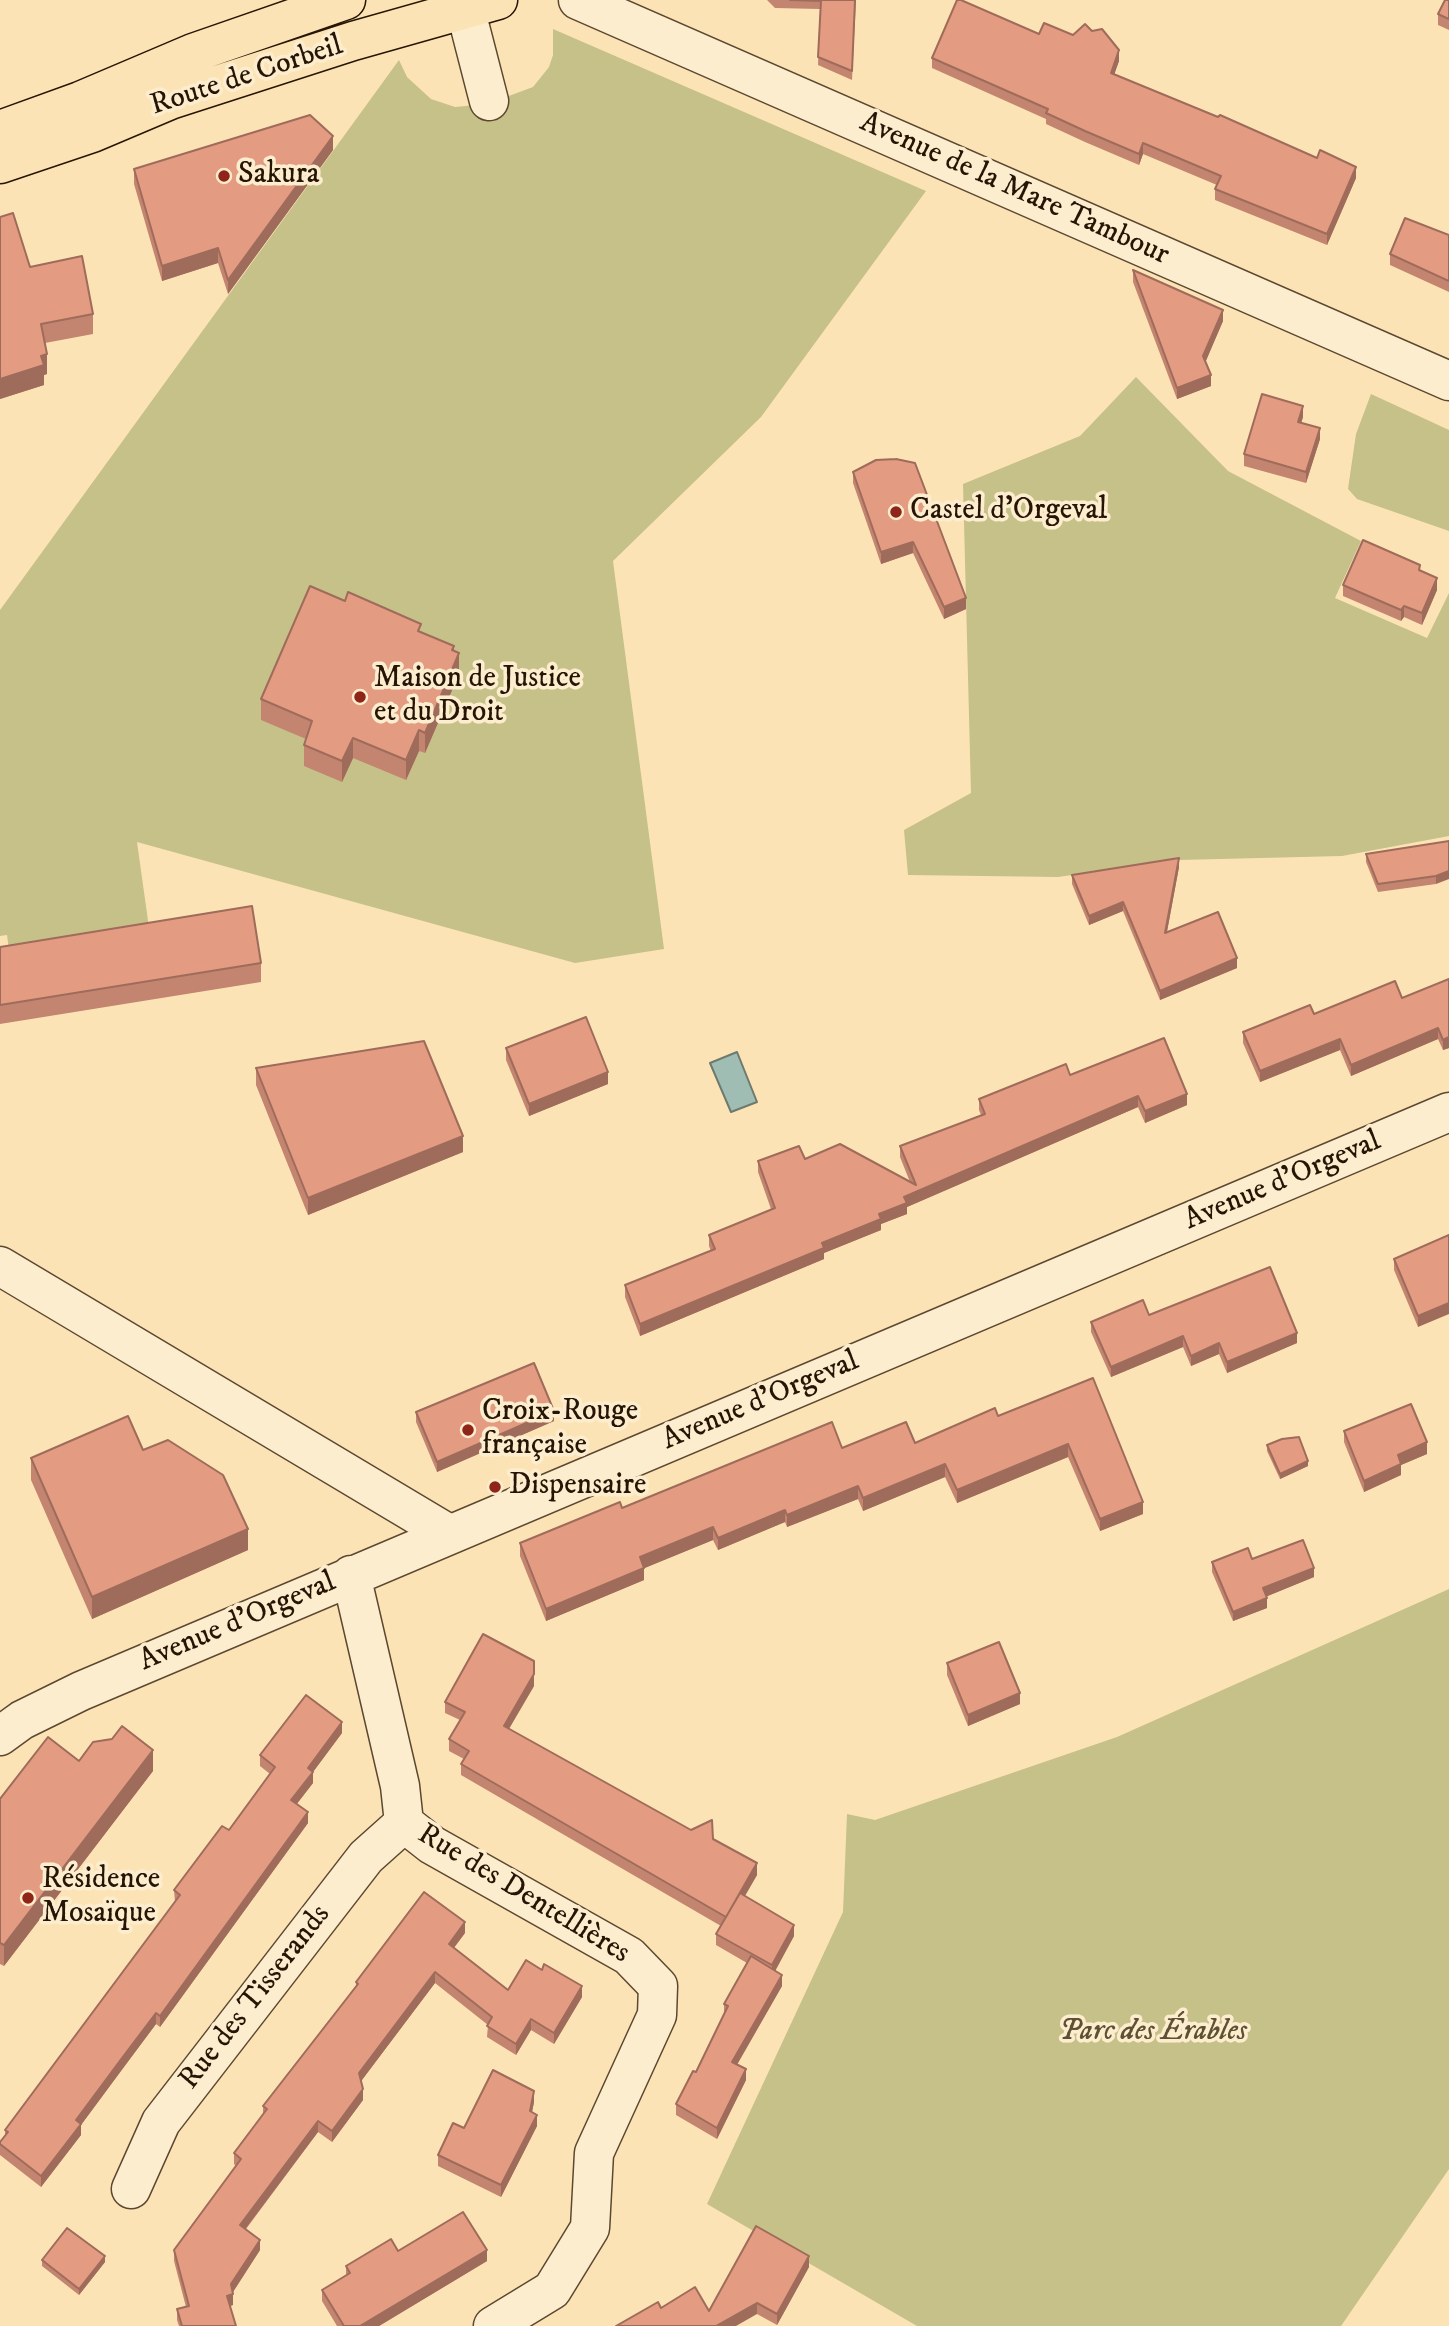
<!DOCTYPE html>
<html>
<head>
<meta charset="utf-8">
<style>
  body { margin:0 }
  canvas { display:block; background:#fce3b5 }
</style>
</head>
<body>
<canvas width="1449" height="2326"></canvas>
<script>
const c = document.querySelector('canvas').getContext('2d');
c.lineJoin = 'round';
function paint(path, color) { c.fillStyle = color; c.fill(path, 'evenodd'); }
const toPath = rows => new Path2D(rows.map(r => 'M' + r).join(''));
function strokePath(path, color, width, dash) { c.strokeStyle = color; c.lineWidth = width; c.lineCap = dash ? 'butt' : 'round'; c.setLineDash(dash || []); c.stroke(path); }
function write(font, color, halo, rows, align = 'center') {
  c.font = font + ' "IM FELL DW Pica",serif'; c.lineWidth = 7; c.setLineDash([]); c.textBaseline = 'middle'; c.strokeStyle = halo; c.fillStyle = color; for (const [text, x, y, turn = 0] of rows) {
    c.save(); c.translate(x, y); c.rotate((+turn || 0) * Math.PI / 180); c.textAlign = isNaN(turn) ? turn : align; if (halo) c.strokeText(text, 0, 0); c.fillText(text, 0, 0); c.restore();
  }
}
paint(toPath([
  [553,29,926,191,761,417,613,561,664,949,575,963,137,842,151,942,11,965,7,935,0,936,0,610,399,60,407,77,431,99,455,107,466,106,506,97,533,87,549,67,553,55],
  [1136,377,1228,471,1361,541,1335,598,1427,638,1449,593,1449,836,1342,856,1179,860,1058,877,908,875,904,830,971,793,963,484,1080,436],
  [1371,394,1449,430,1449,531,1357,499,1348,489,1356,434],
  [1449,1589,1449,2169,1341,2326,917,2326,707,2204,843,1912,847,1814,875,1820,1117,1737]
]), '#c6c189');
const water = toPath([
  [737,1052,757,1102,731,1112,710,1063,737,1052]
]);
paint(water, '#a0bdb4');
strokePath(water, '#6f7a6e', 2);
const minor = toPath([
  [463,0,489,101],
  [578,0,1449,381],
  [0,1266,449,1534],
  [351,1575,400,1786,404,1823,432,1845,629,1956,658,1986,657,2015,594,2153,590,2228,552,2290,493,2326],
  [0,1736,22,1720,81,1691,1449,1112],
  [131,2189,161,2122,366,1857,404,1823]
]);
const major = toPath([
  [0,130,80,101,193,53,346,0],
  [0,164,92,133,170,100,353,41,498,0]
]);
strokePath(minor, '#5c4830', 41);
strokePath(major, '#261504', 41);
strokePath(minor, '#fdedcf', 38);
strokePath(major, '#fce3b5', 38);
paint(toPath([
  [767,0,856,0,852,80,818,65,820,9,775,8],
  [1449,0,1449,30,1438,25,1438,14],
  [932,58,1119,61,1114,74,1356,178,1327,245,1215,200,1215,189,1217,185,1143,154,1139,165,1085,142,1046,124,1046,119,932,68],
  [333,150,228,294,218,263,162,281,134,184,134,169],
  [0,217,30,267,93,314,93,334,45,343,47,374,44,375,44,385,0,399],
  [1449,235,1449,292,1390,265,1390,254],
  [1133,270,1223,321,1205,362,1211,386,1177,399,1133,282],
  [1303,417,1301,423,1320,439,1306,483,1244,466,1244,454],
  [876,460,966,609,944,619,913,553,881,564,853,483,853,472],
  [1420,571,1437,590,1422,625,1404,617,1401,621,1343,596,1343,585],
  [421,632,454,651,459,674,425,753,419,751,406,780,353,758,342,782,304,766,304,745,306,739,261,720,261,699],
  [1449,841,1436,884,1378,892,1366,862,1366,854],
  [1179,867,1167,932,1237,968,1160,1000,1123,911,1089,925,1072,884,1072,875],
  [0,947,261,963,261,982,0,1024],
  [1449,979,1449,1048,1443,1050,1438,1039,1351,1076,1340,1050,1260,1082,1243,1043,1243,1032,1314,1014,1402,998],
  [506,1048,608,1084,529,1116,506,1060],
  [256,1068,463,1152,308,1215,256,1085],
  [1070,1075,1187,1105,1145,1123,1138,1107,907,1207,907,1214,881,1224,881,1230,824,1253,824,1259,640,1336,625,1297,625,1285,711,1251,709,1246,709,1235,771,1209,758,1172,758,1161,805,1159,910,1182,900,1157,900,1146,981,1115,979,1110,979,1099],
  [1449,1235,1418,1327,1394,1270,1394,1259],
  [1149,1315,1297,1343,1227,1373,1219,1354,1191,1366,1183,1347,1111,1377,1091,1332,1091,1322],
  [1093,1378,1143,1514,1100,1531,1068,1457,957,1503,945,1477,863,1511,858,1499,787,1527,785,1522,718,1550,713,1540,644,1568,644,1580,546,1621,520,1556,520,1543,622,1508,842,1448,915,1443,998,1416],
  [416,1412,554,1421,437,1472,416,1422],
  [1344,1431,1427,1454,1401,1465,1401,1475,1364,1492,1344,1442],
  [1267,1445,1308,1466,1280,1479,1267,1451],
  [143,1450,248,1550,92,1619,31,1480,31,1458],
  [1252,1559,1314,1577,1267,1596,1267,1608,1233,1621,1212,1572,1212,1562],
  [947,1663,1020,1704,968,1726,947,1675],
  [534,1686,509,1729,691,1830,713,1839,757,1875,745,1896,794,1936,775,1970,782,1986,737,2065,746,2080,717,2139,676,2115,676,2104,696,2072,724,2014,724,2004,747,1963,716,1945,716,1934,721,1926,461,1775,461,1764,464,1759,449,1751,449,1739,460,1720,445,1713,445,1702],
  [342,1733,313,1772,313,1783,297,1804,308,1823,160,2027,156,2024,122,2069,81,2125,81,2135,41,2187,0,2155,0,2142,5,2135,5,2130,175,1902,174,1890,229,1830,270,1774,260,1766,260,1755],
  [79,1761,153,1771,4,1966,0,1964,0,1799],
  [465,1933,454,1948,508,1990,582,1997,554,2044,531,2030,516,2055,487,2037,488,2025,435,1983,361,2081,363,2100,332,2142,318,2132,246,2229,260,2250,233,2292,233,2305,230,2306,236,2326,179,2326,177,2320,177,2309,186,2307,174,2261,174,2250,236,2166,234,2164,234,2153,263,2114,263,2106,356,1987,356,1982],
  [534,2102,532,2112,537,2126,501,2197,438,2166,438,2155,464,2128],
  [398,2251,487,2261,379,2326,337,2326,322,2301,322,2290,346,2276,346,2266],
  [42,2260,105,2262,79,2295,42,2266],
  [809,2267,777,2325,757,2314,661,2308,709,2311]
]), '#c38570');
paint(toPath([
  [1119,50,1119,61,1111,84,1111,73],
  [333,136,333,150,228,294,228,280],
  [1143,143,1143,154,1139,165,1139,154],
  [1356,167,1356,178,1327,245,1327,234],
  [218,248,218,263,162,281,162,266],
  [1223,310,1223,321,1203,368,1203,356],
  [47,354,47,374,44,375,44,385,0,399,0,379,41,356],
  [1211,375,1211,386,1177,399,1177,388],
  [1303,406,1303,417,1298,433,1298,422],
  [1320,428,1320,439,1306,483,1306,472],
  [913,542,913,553,881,564,881,552],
  [1437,578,1437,590,1422,625,1422,613],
  [966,598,966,609,944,619,944,607],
  [1404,606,1404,617,1401,621,1401,610],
  [454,646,454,666,459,653,459,674,425,753,425,733],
  [419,730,419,751,406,780,406,760],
  [353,738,353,758,342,782,342,761],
  [1179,858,1179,867,1165,942,1165,933],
  [1449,871,1449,879,1436,884,1436,876],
  [1123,902,1123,911,1089,925,1089,916],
  [1237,958,1237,968,1160,1000,1160,991],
  [1438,1028,1438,1039,1351,1076,1351,1065],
  [1449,1037,1449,1048,1443,1050,1443,1040],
  [1340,1039,1340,1050,1260,1082,1260,1071],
  [608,1072,608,1084,529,1116,529,1104],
  [1187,1094,1187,1105,1145,1123,1145,1111],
  [1138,1096,1138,1107,907,1207,907,1214,881,1224,881,1230,824,1253,824,1259,640,1336,640,1324,822,1243,879,1214,904,1197],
  [463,1136,463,1152,308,1215,308,1198],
  [1449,1303,1449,1314,1418,1327,1418,1316],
  [1297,1333,1297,1343,1227,1373,1227,1362],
  [1183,1336,1183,1347,1111,1377,1111,1367],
  [1219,1343,1219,1354,1191,1366,1191,1356],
  [554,1411,554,1421,437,1472,437,1462],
  [1427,1442,1427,1454,1401,1465,1401,1475,1364,1492,1364,1481,1398,1455],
  [1068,1444,1068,1457,957,1503,957,1490],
  [1308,1461,1308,1466,1280,1479,1280,1474],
  [945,1464,945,1477,863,1511,863,1498],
  [858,1486,858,1499,787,1527,787,1515],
  [1143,1502,1143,1514,1100,1531,1100,1519],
  [785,1510,785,1522,718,1550,718,1538],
  [713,1527,713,1540,640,1570,640,1557],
  [248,1529,248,1550,92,1619,92,1597],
  [644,1568,644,1580,546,1621,546,1609],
  [1314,1568,1314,1577,1263,1598,1263,1588],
  [1267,1598,1267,1608,1233,1621,1233,1612],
  [534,1674,534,1686,504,1737,504,1726],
  [1020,1693,1020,1704,968,1726,968,1715],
  [342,1722,342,1733,313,1772,313,1783,291,1811,291,1800,308,1768],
  [153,1750,153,1771,4,1966,4,1945],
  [308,1812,308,1823,160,2027,160,2016],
  [757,1863,757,1875,726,1928,726,1917],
  [465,1922,465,1933,449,1954,449,1944],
  [794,1925,794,1936,772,1977,772,1965],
  [435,1972,435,1983,359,2084,359,2073],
  [782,1975,782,1986,732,2073,732,2062],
  [582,1986,582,1997,554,2044,554,2033],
  [156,2013,156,2024,81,2125,81,2135,41,2187,41,2176,76,2120],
  [531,2019,531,2030,516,2055,516,2044],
  [746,2069,746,2080,717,2139,717,2128],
  [363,2089,363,2100,332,2142,332,2131],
  [534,2091,534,2102,530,2122,530,2111],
  [537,2115,537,2126,501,2197,501,2185],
  [318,2121,318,2132,240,2236,240,2225],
  [260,2240,260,2250,231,2295,233,2294,233,2305,227,2307,227,2296,231,2284],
  [487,2250,487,2261,379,2326,360,2326],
  [105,2256,105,2262,79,2295,79,2289],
  [809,2256,809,2267,777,2325,777,2314],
  [757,2303,757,2314,736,2326,716,2326]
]), '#9f6c5b');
const building = toPath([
  [790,0,855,0,852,71,818,57,821,1,790,0],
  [957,0,961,0,1039,34,1044,23,1073,35,1085,24,1092,31,1102,29,1119,50,1111,73,1218,117,1220,115,1317,158,1320,150,1356,167,1327,234,1215,189,1221,176,1143,143,1139,154,1085,131,1046,113,1048,109,932,58,957,0],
  [1445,0,1449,0,1449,19,1438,14,1445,0],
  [310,115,333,136,228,280,218,248,162,266,134,169,310,115],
  [13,213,30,267,82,256,93,314,41,324,47,354,41,356,44,365,0,379,0,217,13,213],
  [1405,218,1449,235,1449,281,1390,254,1405,218],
  [1133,270,1223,310,1203,356,1211,375,1177,388,1133,270],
  [1262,394,1303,406,1298,422,1320,428,1306,472,1244,454,1262,394],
  [896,459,915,463,966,598,944,607,913,542,881,552,853,472,876,460,896,459],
  [1363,540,1420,565,1419,570,1437,578,1422,613,1404,606,1401,610,1343,585,1363,540],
  [310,586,345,601,348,592,421,624,418,631,454,646,452,650,459,653,425,733,419,730,406,760,353,738,342,761,304,745,312,721,261,699,310,586],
  [1449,841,1449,871,1436,876,1378,884,1366,854,1449,841],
  [1179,858,1165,933,1218,912,1237,958,1160,991,1123,902,1089,916,1072,875,1179,858],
  [252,906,261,963,0,1005,0,947,252,906],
  [1449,979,1449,1037,1443,1040,1438,1028,1351,1065,1340,1039,1260,1071,1243,1032,1310,1005,1314,1014,1395,981,1402,998,1449,979],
  [586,1017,608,1072,529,1104,506,1048,586,1017],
  [1164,1038,1187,1094,1145,1111,1138,1096,904,1197,907,1203,879,1214,881,1219,822,1243,824,1248,640,1324,625,1285,715,1249,709,1235,775,1208,758,1161,799,1146,805,1159,840,1144,916,1185,900,1146,985,1114,979,1099,1066,1064,1070,1075,1164,1038],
  [424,1041,463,1136,308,1198,256,1068,424,1041],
  [1449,1235,1449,1303,1418,1316,1394,1259,1449,1235],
  [1270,1267,1297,1333,1227,1362,1219,1343,1191,1356,1183,1336,1111,1367,1091,1322,1143,1300,1149,1315,1270,1267],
  [534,1363,554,1411,437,1462,416,1412,534,1363],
  [1093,1378,1143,1502,1100,1519,1068,1444,957,1490,945,1464,863,1498,858,1486,787,1515,785,1510,718,1538,713,1527,640,1557,644,1568,546,1609,520,1543,620,1502,622,1508,832,1422,842,1448,906,1422,915,1443,995,1408,998,1416,1093,1378],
  [1411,1404,1427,1442,1398,1455,1401,1464,1364,1481,1344,1431,1411,1404],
  [128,1416,143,1450,168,1440,223,1475,248,1529,92,1597,31,1458,128,1416],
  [1299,1437,1308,1461,1280,1474,1267,1445,1282,1439,1299,1437],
  [1303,1540,1314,1568,1263,1588,1267,1598,1233,1612,1212,1562,1248,1548,1252,1559,1303,1540],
  [483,1634,534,1661,534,1674,504,1726,691,1830,712,1820,713,1839,757,1863,726,1917,461,1764,469,1751,449,1739,465,1712,445,1702,483,1634],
  [999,1642,1020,1693,968,1715,947,1663,999,1642],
  [306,1695,342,1722,308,1768,313,1772,291,1800,308,1812,160,2016,156,2013,122,2058,76,2120,81,2124,41,2176,0,2144,0,2142,8,2132,5,2130,180,1895,174,1890,222,1826,229,1830,275,1767,260,1755,306,1695],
  [122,1726,153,1750,4,1945,0,1943,0,1799,48,1737,79,1761,93,1742,112,1739,122,1726],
  [424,1892,465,1922,449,1944,508,1990,526,1960,542,1970,544,1964,582,1986,554,2033,531,2019,516,2044,487,2026,492,2017,435,1972,359,2073,363,2089,332,2131,318,2121,240,2225,260,2240,231,2284,233,2294,227,2296,236,2326,182,2326,177,2309,189,2306,174,2250,241,2159,234,2153,267,2109,263,2106,358,1984,356,1982,424,1892],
  [740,1893,794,1925,772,1965,716,1934,740,1893],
  [751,1956,782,1975,732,2062,746,2069,717,2128,676,2104,693,2071,696,2072,728,2006,724,2004,751,1956],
  [493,2070,534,2091,530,2111,537,2115,501,2185,438,2155,453,2123,464,2128,493,2070],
  [463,2212,487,2250,360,2326,344,2326,322,2290,350,2273,346,2266,391,2239,398,2251,463,2212],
  [756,2226,809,2256,777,2314,757,2303,716,2326,616,2326,658,2302,661,2308,695,2287,709,2311,756,2226],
  [67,2228,105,2256,79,2289,42,2260,67,2228]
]);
paint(building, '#e39b82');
strokePath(building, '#9f6c5b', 2);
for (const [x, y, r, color] of [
  [224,176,7,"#8f2418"],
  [896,512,7,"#8f2418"],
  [360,697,7,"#8f2418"],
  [468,1430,7,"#8f2418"],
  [495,1487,7,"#8f2418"],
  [28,1898,7,"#8f2418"]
]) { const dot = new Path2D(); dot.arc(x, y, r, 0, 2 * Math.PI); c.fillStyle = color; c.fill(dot); strokePath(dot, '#fdedcf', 2.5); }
write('30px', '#261504', '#fdedcf', [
  ["Route de Corbeil",247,77,-18],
  ["Avenue de la Mare Tambour",1014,190,24],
  ["Avenue d'Orgeval",1283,1182,-23],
  ["Avenue d'Orgeval",761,1402,-23],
  ["Avenue d'Orgeval",238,1623,-23],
  ["Rue des Dentellières",523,1895,31],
  ["Rue des Tisserands",256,1998,-52]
]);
write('30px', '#261504', '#fdedcf', [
  ["Sakura",238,176],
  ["Castel d'Orgeval",910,512],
  ["Maison de Justice",374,680],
  ["et du Droit",374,714],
  ["Croix-Rouge",482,1413],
  ["française",482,1447],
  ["Dispensaire",509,1487],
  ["Résidence",42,1881],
  ["Mosaïque",42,1915]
], 'left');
write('italic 30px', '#5e5133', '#fdedcf', [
  ["Parc des Érables",1153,2033]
]);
</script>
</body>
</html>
